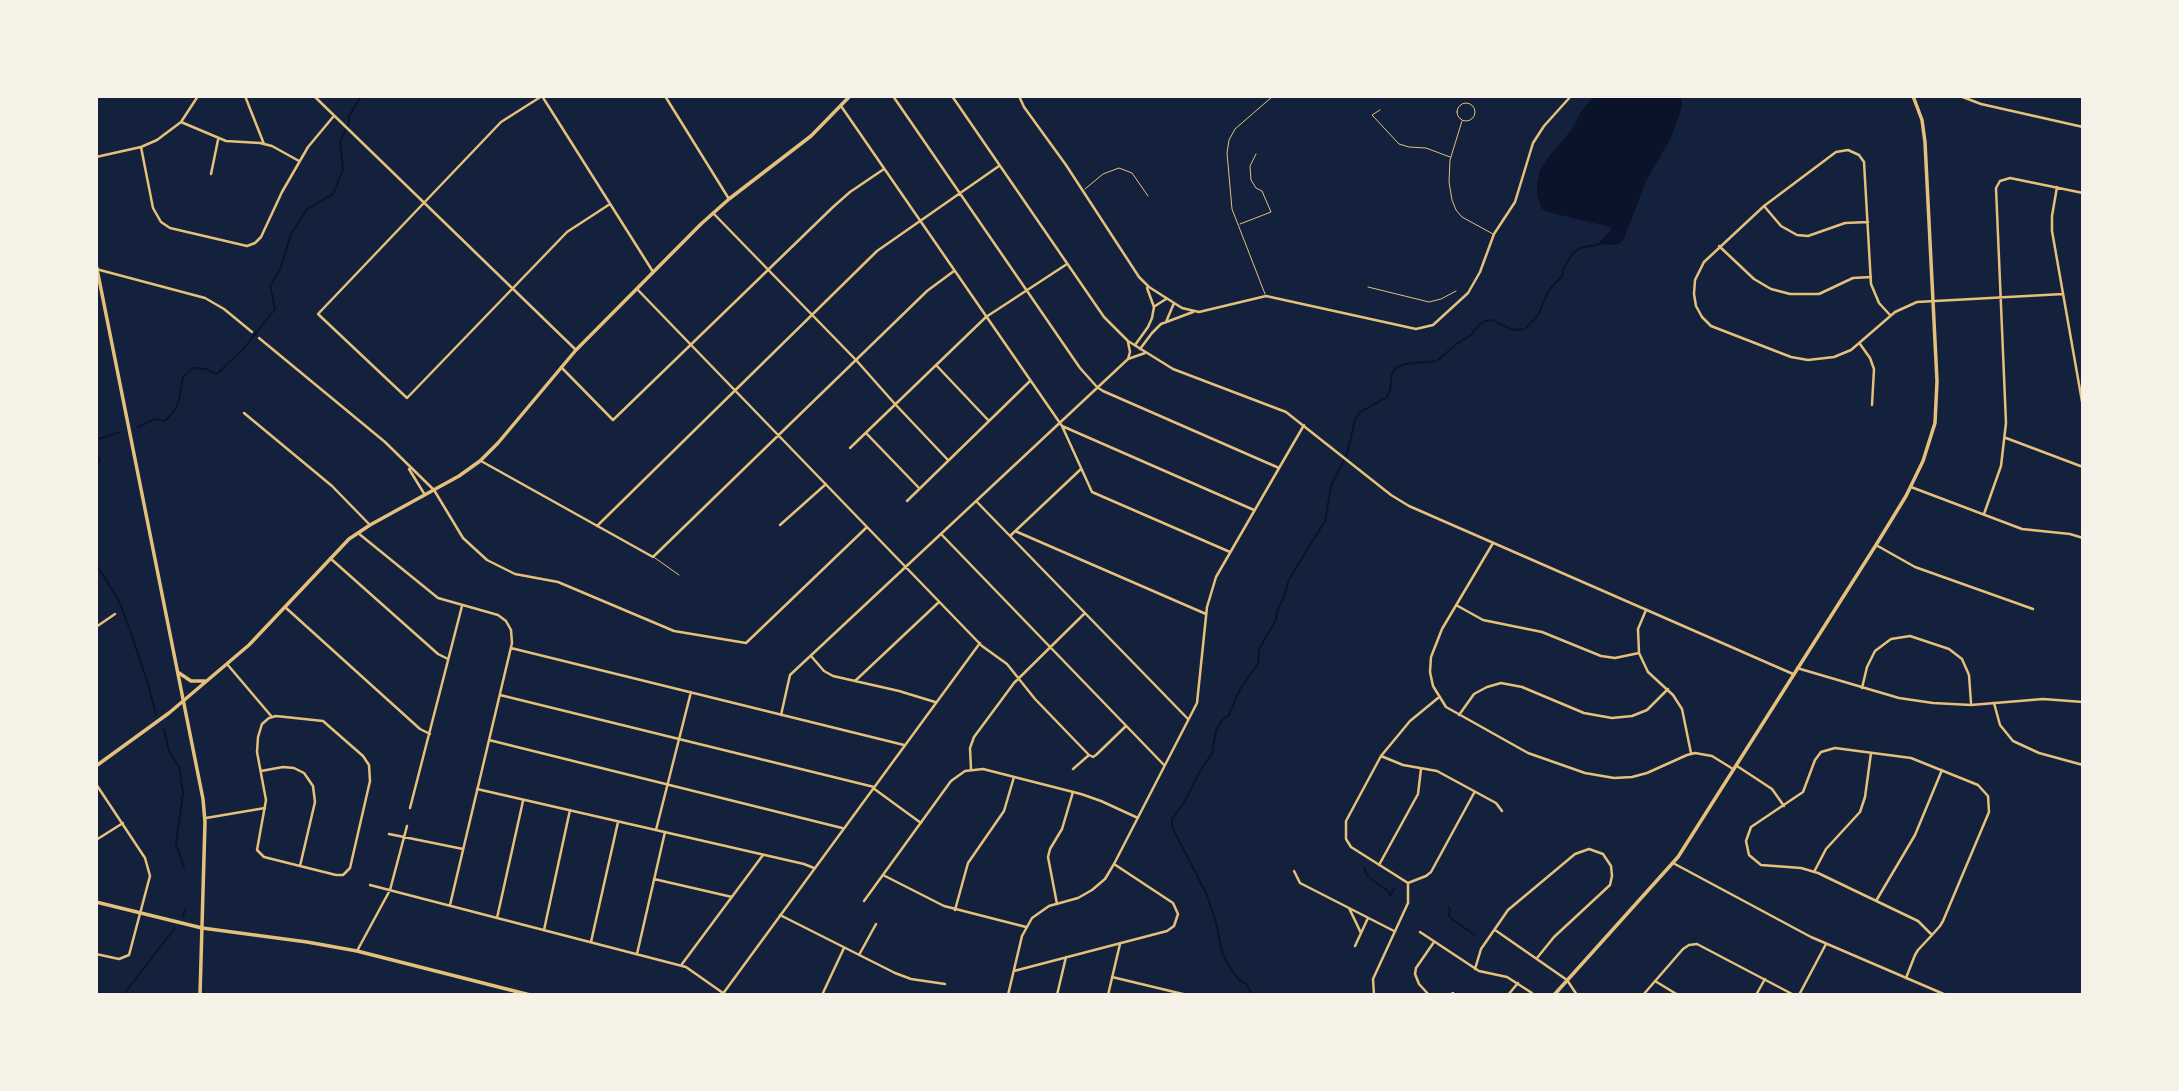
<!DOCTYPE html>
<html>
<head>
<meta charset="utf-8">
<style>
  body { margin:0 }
  #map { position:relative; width:2179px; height:1091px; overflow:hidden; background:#14213d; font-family:Commissioner,sans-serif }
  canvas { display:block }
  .frame { position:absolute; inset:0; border:98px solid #f6f1e7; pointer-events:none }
</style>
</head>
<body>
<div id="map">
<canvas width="2179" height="1091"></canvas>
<div class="frame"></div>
</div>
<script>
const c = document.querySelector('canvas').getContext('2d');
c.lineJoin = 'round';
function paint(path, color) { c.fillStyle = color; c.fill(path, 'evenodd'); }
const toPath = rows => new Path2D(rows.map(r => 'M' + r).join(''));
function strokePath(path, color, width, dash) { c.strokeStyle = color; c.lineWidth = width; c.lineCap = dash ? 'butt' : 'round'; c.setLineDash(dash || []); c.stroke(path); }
paint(toPath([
  [1594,96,1681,96,1682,107,1671,138,1646,181,1624,239,1619,244,1612,245,1600,244,1600,241,1611,230,1610,227,1548,212,1542,209,1537,196,1537,183,1540,170,1549,156,1572,129,1580,113]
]), '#0b132b');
strokePath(toPath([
  [138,427,155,419,165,421,175,410,179,400,183,377,193,368,206,369,217,374,245,347,275,309,270,285,280,270,291,234,307,209,333,194,343,169,340,142,349,123,349,116,361,96],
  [96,440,120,432],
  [96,452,100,460,96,467],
  [96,564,118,599,127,622,148,684,156,715],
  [164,729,169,751,179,767,183,793,176,844,184,867],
  [1364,868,1368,877],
  [1371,879,1388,891,1390,896,1394,889],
  [1448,906,1450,909,1449,916,1453,920,1475,935],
  [183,916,185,910],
  [123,995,175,928],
  [1252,995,1247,984,1239,980,1228,965,1222,952,1216,922,1207,895,1172,827,1172,819,1185,801,1199,773,1212,753,1216,731,1221,721,1229,715,1240,689,1258,664,1259,649,1276,620,1277,611,1285,595,1289,579,1325,521,1331,486,1347,454,1355,420,1360,412,1387,397,1390,391,1392,373,1397,367,1405,364,1437,361,1455,345,1471,335,1480,324,1485,321,1492,320,1513,330,1525,329,1538,315,1549,290,1562,276,1563,270,1572,254,1580,248,1600,244]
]), '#0b132b', 2);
strokePath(toPath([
  '1457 112a9 9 0 1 1 18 0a9 9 0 1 1-18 0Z',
  [1380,110,1372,115,1399,144,1409,147,1426,148,1450,157],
  [1462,121,1450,160,1449,182,1452,200,1456,210,1462,217,1493,234],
  [1085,189,1103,174,1119,168,1132,173,1148,196],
  [1240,224,1271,212,1262,191,1256,188,1251,180,1250,166,1256,154],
  [1368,287,1429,302,1441,299,1456,291],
  [1265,294,1232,209,1227,153,1229,140,1235,129,1273,96],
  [655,558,679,575]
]), '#e5c07b', 1);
strokePath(toPath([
  [245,96,264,144],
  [314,96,575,349],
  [665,96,729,199],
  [893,96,1080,368,1097,387,1103,391,1279,468],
  [1019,96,1024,107,1066,165,1139,277,1149,287,1182,308,1199,312,1266,296,1416,329,1433,325,1468,293,1480,272,1494,234,1515,202,1533,143,1544,126,1571,96],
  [841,106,1062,426,1254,510],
  [181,122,226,141,260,143,272,146,299,161],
  [141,147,153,208,161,222,170,228,247,246,255,243,261,237,282,192,308,147,333,117],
  [96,157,141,147,157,140,181,122,198,96],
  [211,174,218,140],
  [2057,187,2052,216,2052,231,2083,407],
  [610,204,567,232,407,398,318,314,501,122,542,96,650,267,653,272],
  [1764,206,1781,226,1797,235,1808,236,1845,223,1868,222],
  [713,213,856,360,895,404,948,460],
  [1719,246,1754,279,1771,289,1790,294,1819,294,1853,278,1871,277],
  [96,269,205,298,224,309,252,332],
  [637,289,982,646,1007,664,1035,699,1089,755],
  [1155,306,1166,299],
  [1890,315,1879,303,1871,284,1864,162,1859,155,1848,150,1836,152,1764,206,1704,262,1695,280,1694,294,1696,306,1702,317,1711,326,1791,357,1808,360,1834,357,1851,350,1895,312,1917,302,2063,294],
  [1166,322,1174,303],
  [259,338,385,442,434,490,463,538,487,560,515,574,558,582,674,631,746,643,867,527],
  [1860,344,1870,358,1874,369,1872,405],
  [1135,345,1148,327,1152,318,1154,307,1147,288],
  [1140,349,1152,333,1161,324,1193,312],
  [1128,359,1130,352,1128,342],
  [936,365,989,421],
  [561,367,613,420,833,207,850,192,884,169],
  [244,413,332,486,370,525],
  [1062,426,1092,492,1230,552],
  [866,433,919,488],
  [2006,438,2083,467],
  [850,448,986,317,1067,264],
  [481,461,653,557,927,291,954,271],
  [409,469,425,495],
  [1911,487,2022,529,2070,534,2083,538],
  [907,501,1030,381],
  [976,501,1188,719],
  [1984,514,2001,466,2006,423,1996,188,2000,181,2010,178,2083,193],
  [780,525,826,484],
  [597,526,877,251,999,166],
  [1015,531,1206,614],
  [358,533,438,598,498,615,506,621,511,630,512,643,450,905],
  [941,534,1164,765],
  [1010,536,1081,469],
  [1493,543,1442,629,1431,657,1430,672,1433,686,1446,707,1528,753,1585,773,1614,778,1632,777,1647,773,1687,755,1695,753,1712,756,1733,769],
  [1876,545,1915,567,2033,609],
  [330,558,438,654,448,659],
  [1456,605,1483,620,1542,632,1601,656,1615,658,1639,653],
  [285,607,420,729,430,734],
  [1646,610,1638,629,1639,653,1648,672,1673,695,1682,709,1691,753],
  [96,627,115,614],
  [511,648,904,745],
  [811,656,824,671,833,676,899,691,935,702],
  [227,664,272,717],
  [1797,668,1899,698,1933,703,1971,705,2043,699,2083,702],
  [855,681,939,602],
  [1862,688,1867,667,1875,651,1891,639,1910,636,1949,649,1962,659,1969,675,1971,703],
  [500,695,874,787],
  [1994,703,2000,725,2013,741,2039,753,2083,765],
  [781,715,790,675,1128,359,1145,353],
  [1459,715,1474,694,1487,687,1501,683,1522,687,1584,713,1612,718,1632,716,1647,710,1668,689],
  [276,716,323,721,363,756,369,765,370,781,350,868,343,875,336,875,264,857,257,850,266,800,257,752,258,737,262,724,269,718,276,716],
  [489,740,842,828],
  [1381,756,1403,765,1437,771,1496,803,1502,811],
  [1737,766,1772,789,1784,806],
  [971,769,970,748,974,737,1014,683,1085,613],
  [1073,769,1089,755,1093,757,1096,755,1126,726],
  [261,771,283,767,294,768,304,773,313,786,315,802,300,866],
  [96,784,145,858,150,876,129,955,119,959,96,954],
  [873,788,921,823],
  [477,789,804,864,814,868],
  [410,808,462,606],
  [206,818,265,808],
  [656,830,691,692],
  [389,834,463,849],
  [96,840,123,823],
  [1379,865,1418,794,1421,769],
  [1294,871,1300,883,1394,931],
  [1814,872,1826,849,1860,812,1865,797,1871,753],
  [883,875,944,906,1026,927],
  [654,879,732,897],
  [1408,883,1426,876,1431,872,1474,793],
  [370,885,686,967,723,993],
  [864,901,951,781,965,771,983,769,1081,794,1101,801,1138,818],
  [1876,901,1915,835,1942,770],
  [1057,904,1048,857,1050,849,1062,829,1073,792],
  [1349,908,1361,933],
  [955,910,968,863,1004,811,1014,777],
  [780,915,895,973,911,979,945,984],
  [497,918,523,801],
  [544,930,570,810],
  [1495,930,1567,980,1577,995],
  [1420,932,1479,971,1507,977,1532,993],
  [591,942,618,822],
  [1355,946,1368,918],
  [357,951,390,890,407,826],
  [637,954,665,832],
  [859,955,876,924],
  [682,964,763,855],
  [1475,969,1481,949,1508,910,1575,854,1589,849,1603,854,1611,866,1612,876,1610,885,1554,937,1537,958],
  [1014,971,1167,931,1174,926,1178,914,1173,903,1114,864],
  [1112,977,1187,995],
  [1906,978,1915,955,1918,950,1932,935,1940,926,1943,921,1989,812,1988,796,1978,785,1911,758,1835,748,1821,752,1815,760,1803,792,1751,827,1746,841,1749,855,1761,865,1801,868,1818,873,1918,921,1932,935],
  [1655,981,1678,995],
  [722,995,980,643],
  [822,995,844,948],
  [1008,995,1022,936,1032,918,1049,906,1078,898,1092,890,1105,879,1114,864,1197,703,1207,607,1216,577,1304,425],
  [1057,995,1066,957],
  [1108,995,1120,944],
  [1374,995,1373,979,1408,903,1408,883,1351,847,1346,839,1346,821,1381,756,1410,721,1438,698],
  [1429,995,1419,984,1415,974,1416,968,1434,942],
  [1450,995,1453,993],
  [1508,995,1518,983],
  [1643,995,1683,949,1689,945,1697,944,1794,995],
  [1756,995,1765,979],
  [1799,995,1826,944]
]), '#e5c07b', 2.5);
strokePath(toPath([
  [952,96,1104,317,1128,341,1173,369,1286,412,1391,495,1409,506,1793,674],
  [1960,96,1981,104,2083,127],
  [1673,863,1811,937,1946,995]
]), '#e5c07b', 2.5);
strokePath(toPath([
  [96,264,203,799,205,822,200,995],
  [96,902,202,928,307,942,357,951,530,995],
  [1554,995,1678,857,1876,545,1906,496,1923,461,1935,423,1937,381,1925,142,1922,120,1913,96]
]), '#e5c07b', 3.5);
strokePath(toPath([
  [179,673,191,681,205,681],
  [96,766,169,713,249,645,349,539,370,525,459,476,480,461,498,443,576,350,701,224,729,199,811,136,850,96]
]), '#e5c07b', 3.5);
</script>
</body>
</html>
